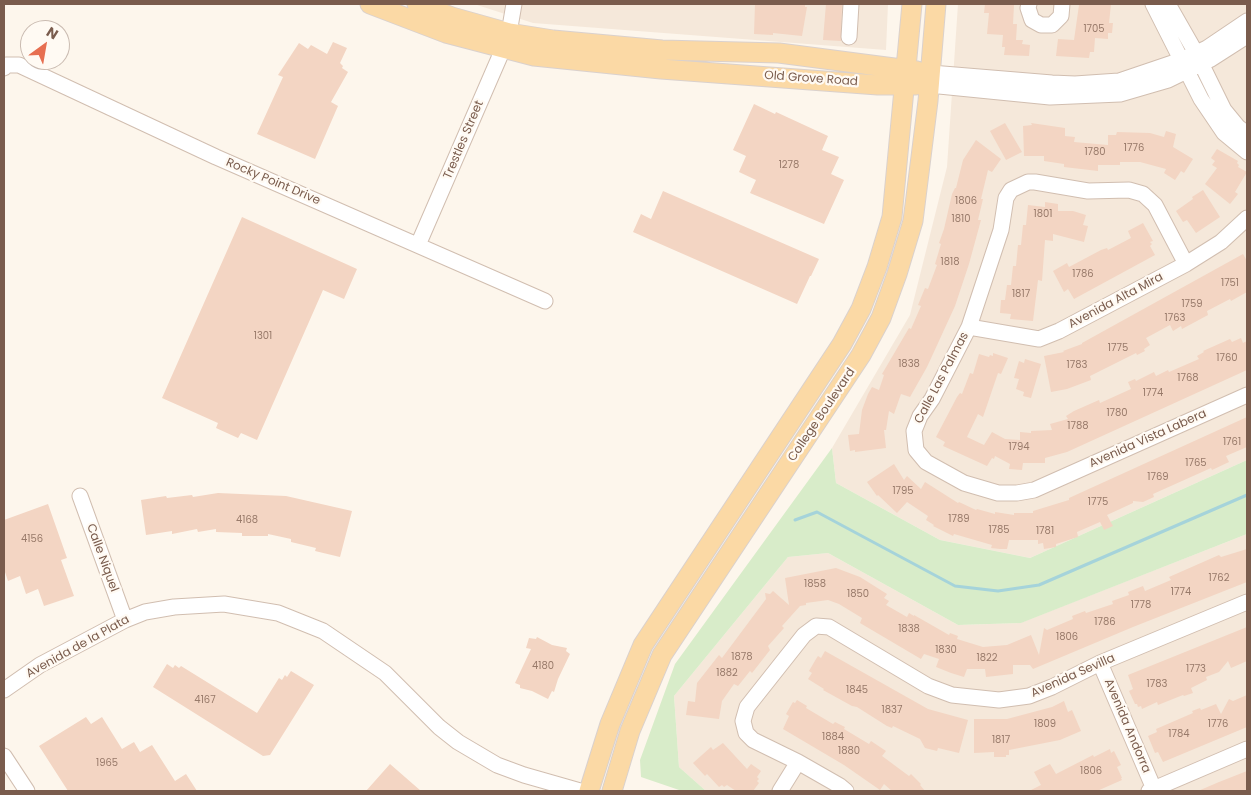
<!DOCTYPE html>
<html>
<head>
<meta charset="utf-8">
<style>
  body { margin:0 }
  #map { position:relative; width:1251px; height:795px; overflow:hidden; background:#fdf6ec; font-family:Poppins,sans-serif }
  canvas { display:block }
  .frame { position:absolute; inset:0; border:5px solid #7a5c4d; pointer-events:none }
  .north { position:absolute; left:20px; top:20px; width:50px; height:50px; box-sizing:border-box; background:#fffaf3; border:1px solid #cabbb1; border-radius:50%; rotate:32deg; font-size:14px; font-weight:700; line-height:20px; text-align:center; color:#7a5c4d }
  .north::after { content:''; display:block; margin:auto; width:18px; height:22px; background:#e76f51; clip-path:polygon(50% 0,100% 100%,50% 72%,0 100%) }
</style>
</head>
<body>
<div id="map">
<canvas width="1251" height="795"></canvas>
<div class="frame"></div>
<div class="north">N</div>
</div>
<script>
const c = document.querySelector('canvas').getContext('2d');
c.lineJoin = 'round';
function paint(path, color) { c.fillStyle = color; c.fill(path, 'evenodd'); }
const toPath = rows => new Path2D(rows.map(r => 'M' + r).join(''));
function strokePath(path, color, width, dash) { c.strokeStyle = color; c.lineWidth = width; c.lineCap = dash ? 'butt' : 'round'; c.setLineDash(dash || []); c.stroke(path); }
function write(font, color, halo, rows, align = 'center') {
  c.font = font + ' Poppins,sans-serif'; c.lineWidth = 4.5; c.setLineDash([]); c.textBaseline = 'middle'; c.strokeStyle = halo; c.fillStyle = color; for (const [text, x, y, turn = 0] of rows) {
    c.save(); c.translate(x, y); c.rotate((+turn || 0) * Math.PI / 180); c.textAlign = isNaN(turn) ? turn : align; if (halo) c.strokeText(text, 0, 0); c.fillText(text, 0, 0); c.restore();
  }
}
paint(toPath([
  [474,4,888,4,886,50,533,23],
  [958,4,1247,4,1247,460,1030,558,940,540,836,483,832,448,910,315,947,167],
  [1247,534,1247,791,706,791,679,767,674,696,788,557,828,553,958,625,1020,623]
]), '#f5e8da');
paint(toPath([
  [832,448,836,483,940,540,1030,558,1247,460,1247,534,1021,623,958,625,828,553,788,557,674,696,679,767,706,791,682,791,641,777,640,760,675,664]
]), '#d8ecc9');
strokePath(toPath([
  [795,520,817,512,955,586,998,591,1039,585,1247,495]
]), '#a5d3da', 3);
paint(toPath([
  [755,4,805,4,805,7,807,7,802,36,773,33,773,35,754,34],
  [826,4,842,4,841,41,823,40],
  [985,4,1010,4,1014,5,1013,24,1017,24,1016,40,1023,40,1022,44,1030,45,1029,56,1004,55,1005,47,1002,47,1003,35,987,34,989,13,984,13],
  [1083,4,1111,4,1109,23,1113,23,1112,33,1108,33,1108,39,1095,38,1094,52,1090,52,1089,58,1056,56,1058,39,1074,40,1079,5,1083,5],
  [333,42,347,48,340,63,343,66,342,68,348,72,331,102,338,106,315,159,257,134,283,77,278,75,299,43,308,49,311,45,327,54],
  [754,104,775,114,776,112,828,136,822,150,839,157,831,174,844,180,824,224,750,193,756,180,739,172,746,156,733,150],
  [1005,123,1022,152,1006,160,990,131],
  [1031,123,1065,128,1065,136,1075,137,1074,142,1108,145,1108,135,1116,135,1117,132,1150,133,1164,137,1166,131,1176,134,1173,147,1193,159,1184,173,1181,171,1175,180,1164,173,1166,169,1140,162,1120,162,1120,165,1098,165,1098,171,1064,167,1064,164,1044,161,1044,156,1024,156,1023,126,1032,125],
  [976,140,1001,159,992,172,988,170,981,199,983,199,978,220,981,220,969,264,955,306,927,367,910,397,901,394,894,414,889,411,886,430,884,430,886,448,855,452,855,450,850,451,848,435,859,434,862,410,868,394,872,387,879,390,884,375,882,374,909,328,911,329,921,306,918,305,925,288,928,289,937,265,935,264,941,244,939,243,944,229,952,194,955,188,956,188,963,160],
  [1217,149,1238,161,1237,163,1239,165,1238,167,1247,172,1235,192,1238,194,1230,204,1205,184,1217,168,1212,165,1215,161,1211,158],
  [1203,190,1220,217,1196,233,1187,220,1183,222,1176,211,1193,199,1192,197],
  [663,191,819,259,811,276,810,276,797,304,633,232,641,214,651,219],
  [1045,202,1058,204,1058,211,1073,211,1086,215,1083,225,1088,226,1084,242,1053,234,1053,241,1045,240,1042,281,1038,280,1033,321,1010,319,1011,314,1000,313,1001,300,1005,300,1007,285,1011,285,1013,266,1016,266,1018,245,1021,245,1023,225,1026,225,1028,205,1045,207],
  [242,217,357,269,344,299,323,290,257,440,241,433,238,438,216,428,218,423,162,398],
  [1143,223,1153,241,1150,242,1152,244,1150,246,1155,255,1074,299,1068,289,1064,292,1053,271,1067,263,1069,267,1101,250,1107,248,1108,250,1131,238,1128,231],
  [1243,254,1247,261,1247,292,1231,301,1230,299,1207,311,1208,315,1182,329,1181,326,1173,331,1170,325,1146,338,1150,345,1144,349,1145,351,1137,355,1136,353,1090,376,1091,380,1067,389,1051,392,1044,356,1064,352,1063,351,1082,344,1082,343],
  [1241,338,1243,343,1247,341,1247,370,1067,452,1045,458,1045,463,1023,463,1022,470,1009,469,1010,464,995,456,994,459,992,458,987,466,943,446,945,442,936,437,957,397,960,393,962,394,970,373,973,374,979,354,989,357,990,355,993,356,993,353,1008,358,1001,374,998,373,983,417,978,414,967,437,984,445,992,432,1005,439,1020,440,1020,432,1031,433,1031,431,1052,430,1050,424,1068,419,1066,416,1074,411,1099,400,1100,403,1131,389,1128,382,1135,379,1136,381,1154,372,1156,376,1168,370,1169,372,1199,359,1197,356,1204,352,1203,351,1230,339,1232,342],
  [1025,359,1041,364,1031,398,1023,396,1024,392,1016,389,1019,379,1014,378,1019,361,1024,363],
  [1247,417,1247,447,1226,456,1229,462,1212,470,1211,468,1153,494,1154,497,1143,502,1133,501,1133,503,1107,515,1113,526,1104,530,1100,522,1077,532,1078,537,1056,544,1056,547,1044,549,1043,543,1038,544,1038,540,1009,540,1007,549,1000,549,991,548,992,545,954,534,953,536,933,526,934,525,926,520,928,516,907,502,897,513,878,495,877,496,867,482,894,464,904,480,907,476,921,489,925,482,958,503,959,502,976,510,977,509,995,514,995,512,1014,515,1014,513,1033,513,1033,511,1069,500,1069,498],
  [218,493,286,496,352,511,340,557,315,551,316,548,291,542,291,539,268,534,268,536,242,536,242,533,216,532,216,529,198,532,197,529,172,534,172,531,146,535,141,500,166,496,167,498,192,495,193,497],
  [48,504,67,558,61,560,74,596,44,606,38,589,26,594,20,576,8,581,4,569,4,520],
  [1247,549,1247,582,1133,627,1033,669,1030,665,1013,665,1013,674,986,677,985,669,967,669,964,677,951,673,936,667,939,659,924,654,921,659,860,623,862,618,839,604,828,600,806,603,806,605,800,606,782,626,784,628,768,646,770,650,752,673,750,671,738,686,734,684,722,701,719,719,686,715,688,701,695,702,697,683,719,655,722,658,766,599,765,593,770,594,773,591,789,605,785,578,836,568,860,577,887,594,884,598,889,601,886,605,907,617,909,613,914,616,914,615,949,635,950,633,958,636,957,639,983,647,1007,645,1031,635,1039,655,1044,628,1047,630,1073,619,1072,616,1085,611,1086,613,1113,604,1112,601,1129,595,1128,592,1143,586,1145,591,1171,580,1169,577,1219,555,1221,557],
  [1247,627,1247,661,1231,668,1228,661,1219,672,1206,677,1207,680,1191,688,1193,693,1184,696,1183,695,1158,705,1157,702,1142,709,1141,706,1138,707,1137,704,1135,704,1129,691,1133,689,1128,675],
  [537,637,552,645,567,648,566,651,570,654,558,679,554,692,552,691,548,699,532,691,520,688,520,685,515,683,531,649,526,648,529,638,536,639],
  [825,651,928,709,968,720,959,753,938,748,937,751,925,748,920,739,893,726,892,728,887,726,857,707,852,706,823,690,824,689,808,679,812,673,809,671,816,659,818,656,821,658],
  [167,664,173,668,175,665,179,668,181,666,257,713,279,678,282,680,285,675,287,677,291,671,314,685,270,755,263,756,153,687],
  [1247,695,1247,727,1163,762,1158,752,1155,753,1148,736,1157,732,1156,729,1193,713,1192,711,1200,708,1201,710,1216,704,1221,714,1229,699,1233,701],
  [797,700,807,706,806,708,833,724,835,722,845,727,844,729,869,744,871,741,886,751,882,756,909,776,911,774,921,784,920,785,925,791,892,791,884,784,880,790,844,765,783,729,789,716,786,714,793,702,795,703],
  [1064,701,1068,712,1072,710,1081,731,1060,740,1009,750,1009,755,1006,755,1006,757,994,757,994,752,974,753,974,719,1007,719,1052,707],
  [86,717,91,724,102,717,122,749,134,742,140,752,152,745,175,781,186,774,197,791,68,791,39,746],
  [723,743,747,769,751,764,761,771,757,777,759,779,757,781,759,783,753,791,736,791,727,785,724,787,722,785,719,787,707,774,705,776,693,763,711,747,713,750],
  [1110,749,1111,753,1114,751,1121,765,1117,767,1122,778,1121,778,1122,780,1097,791,1029,791,1041,785,1034,772,1050,764,1056,774,1093,755,1094,757],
  [390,764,421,791,366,791],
  [1247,771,1247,791,1198,791,1219,782]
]), '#f3d5c3');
const minor = toPath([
  [1029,4,1028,8,1032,20,1041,25,1052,25,1061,16,1062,4],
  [1153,4,1201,99,1224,133,1247,152],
  [1168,4,1196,53,1224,110,1238,127,1247,134],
  [849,37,851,4],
  [4,68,6,65,19,65,216,157,545,301],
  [931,73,1052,83,1075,84,1119,81,1181,60,1207,48,1247,21],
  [929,85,1050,97,1120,94,1168,80,1211,59,1247,36],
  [418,245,503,49,509,33,514,4],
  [1186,264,1155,205,1143,194,1129,190,1088,191,1035,182,1028,182,1011,190,1006,198,1001,230,969,327,932,399,920,416,914,431,916,450,926,462,964,483,998,493,1017,493,1034,490,1247,395],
  [969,327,1039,339,1059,331,1186,264,1221,242,1247,218],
  [80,496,125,620],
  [1100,663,1154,789],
  [4,690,40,665,125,620,145,612,174,607,224,604,278,613,323,631,385,673,439,727,458,742,497,765,524,775,580,791],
  [4,756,27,791],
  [780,791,798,762],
  [846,791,840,786,798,762,753,740,746,733,743,721,747,707,804,635,816,626,829,627,928,686,952,695,999,700,1029,696,1052,687,1100,663,1247,602],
  [1149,791,1247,749]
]);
const major = toPath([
  [370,4,446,33,534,56,661,69,878,85,916,85],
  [417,4,452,17,509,33,553,40,662,50,779,53,917,71],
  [589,791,610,724,643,645,842,344,861,309,877,267,892,217,912,4],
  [612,791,630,731,662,655,861,355,881,318,897,274,913,221,928,101,936,4]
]);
strokePath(minor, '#d1beb0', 17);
strokePath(major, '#dad1cd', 21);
strokePath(minor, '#fff', 15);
strokePath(major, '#fbd9a5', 19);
write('10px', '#987a6a', null, [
  ["1705",1094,29],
  ["1776",1134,148],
  ["1780",1095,152],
  ["1278",789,165],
  ["1806",966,201],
  ["1801",1043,214],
  ["1810",961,219],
  ["1818",950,262],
  ["1786",1083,274],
  ["1751",1230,283],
  ["1817",1021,294],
  ["1759",1192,304],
  ["1763",1175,318],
  ["1301",263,336],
  ["1775",1118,348],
  ["1760",1227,358],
  ["1838",909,364],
  ["1783",1077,365],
  ["1768",1188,378],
  ["1774",1153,393],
  ["1780",1117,413],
  ["1788",1078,426],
  ["1761",1232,442],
  ["1794",1019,447],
  ["1765",1196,463],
  ["1769",1158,477],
  ["1795",903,491],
  ["1775",1098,502],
  ["1789",959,519],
  ["4168",247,520],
  ["1785",999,530],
  ["1781",1045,531],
  ["4156",32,539],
  ["1762",1219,578],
  ["1858",815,584],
  ["1774",1181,592],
  ["1850",858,594],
  ["1778",1141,605],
  ["1786",1105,622],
  ["1838",909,629],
  ["1806",1067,637],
  ["1830",946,650],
  ["1878",742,657],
  ["1822",987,658],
  ["4180",543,666],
  ["1773",1196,669],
  ["1882",727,673],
  ["1783",1157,684],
  ["1845",857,690],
  ["4167",205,700],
  ["1837",892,710],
  ["1809",1045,724],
  ["1776",1218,724],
  ["1784",1179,734],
  ["1884",833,737],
  ["1817",1001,740],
  ["1880",849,751],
  ["1965",107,763],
  ["1806",1091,771]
]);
write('12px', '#7a5c4d', '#fffaf3', [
  ["Old Grove Road",811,79,4],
  ["Trestles Street",464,140,-67],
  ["Rocky Point Drive",273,182,23],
  ["Avenida Alta Mira",1116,301,-28],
  ["Calle Las Palmas",942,378,-62],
  ["College Boulevard",822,415,-56],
  ["Avenida Vista Labera",1148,439,-24],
  ["Calle Niquel",102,558,70],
  ["Avenida de la Plata",78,647,-29],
  ["Avenida Sevilla",1073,676,-24],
  ["Avenida Andorra",1127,726,67]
]);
</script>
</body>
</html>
